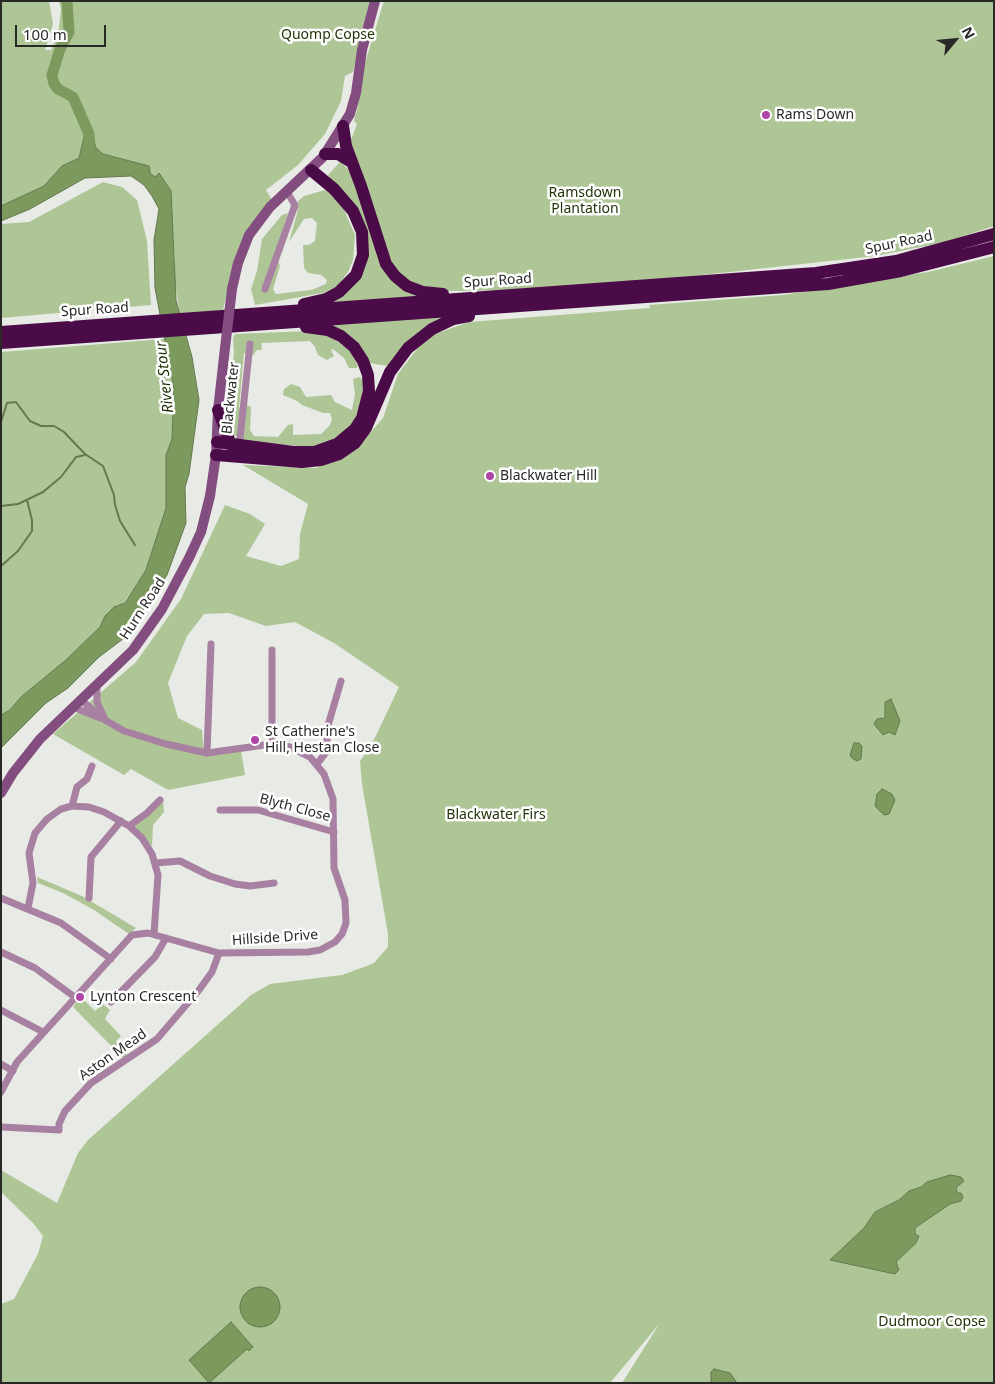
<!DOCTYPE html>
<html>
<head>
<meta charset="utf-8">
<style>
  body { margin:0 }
  #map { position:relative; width:995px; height:1384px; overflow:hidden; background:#e8eae5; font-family:"Noto Sans",sans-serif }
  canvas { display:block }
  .frame { position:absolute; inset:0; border:2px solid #282927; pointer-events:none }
  .north { position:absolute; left:930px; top:15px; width:50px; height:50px; -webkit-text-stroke:4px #fff; paint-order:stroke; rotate:62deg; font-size:14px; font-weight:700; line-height:20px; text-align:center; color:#282927 }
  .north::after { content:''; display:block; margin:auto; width:18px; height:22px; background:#282927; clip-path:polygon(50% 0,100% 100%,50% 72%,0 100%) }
  .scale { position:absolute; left:15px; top:25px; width:91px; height:22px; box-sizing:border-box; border:2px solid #282927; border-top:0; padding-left:6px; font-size:15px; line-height:18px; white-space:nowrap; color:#282927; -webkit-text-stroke:4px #fff; paint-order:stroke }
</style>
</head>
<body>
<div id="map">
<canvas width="995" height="1384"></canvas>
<div class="frame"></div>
<div class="north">N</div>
<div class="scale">100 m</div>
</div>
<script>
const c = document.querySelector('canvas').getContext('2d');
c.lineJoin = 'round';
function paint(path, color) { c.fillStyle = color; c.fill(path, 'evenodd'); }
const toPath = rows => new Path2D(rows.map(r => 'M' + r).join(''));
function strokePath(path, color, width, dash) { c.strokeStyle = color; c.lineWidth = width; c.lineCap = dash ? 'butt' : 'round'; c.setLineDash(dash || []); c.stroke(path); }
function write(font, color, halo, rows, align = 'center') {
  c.font = font + ' "Noto Sans",sans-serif'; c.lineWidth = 5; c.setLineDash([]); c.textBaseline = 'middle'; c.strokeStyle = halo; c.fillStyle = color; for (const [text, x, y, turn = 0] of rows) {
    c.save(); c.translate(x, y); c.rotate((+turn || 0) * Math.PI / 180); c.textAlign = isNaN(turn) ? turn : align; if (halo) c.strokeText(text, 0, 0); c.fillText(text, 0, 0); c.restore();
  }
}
paint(toPath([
  [1,1,49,1,53,24,45,50,51,50,58,35,61,9,59,1,372,1,353,72,345,76,341,101,325,134,298,165,266,190,272,200,243,237,234,260,223,310,180,314,173,271,175,267,171,198,165,184,159,174,155,177,150,173,149,166,103,154,96,149,92,132,85,133,79,158,62,166,44,186,1,206],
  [384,1,994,1,994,226,946,242,875,256,693,276,539,290,442,291,411,284,395,271,355,164,351,140,357,124,354,121,358,106,362,73],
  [340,162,349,170,353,178,380,261,426,296,329,305,341,295,365,242,337,187,328,175],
  [103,182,122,187,137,200,147,241,151,305,1,318,1,224,29,222],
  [325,190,331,192,342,205,355,235,353,260,348,272,338,286,323,293,255,305,251,289,257,271,262,239,282,215,288,213,275,254,280,266,273,289,276,294,311,290,326,284,327,280,321,275,308,273,304,268,303,245,309,245,315,241,317,223,312,218,304,219,289,242,297,214,298,201,304,196],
  [994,256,994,1383,622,1383,660,1323,610,1383,1,1383,1,1304,14,1299,38,1254,43,1236,33,1223,1,1192,1,1170,57,1203,78,1153,88,1140,251,995,270,984,342,975,364,967,374,963,388,947,388,934,362,784,360,761,371,746,399,687,334,643,295,622,266,626,229,613,204,614,187,636,168,683,178,718,202,730,204,755,241,751,245,775,168,790,131,769,124,775,53,734,136,662,181,599,225,505,250,514,265,524,246,556,281,566,299,559,300,534,308,504,243,465,316,468,356,449,383,418,398,374,420,345,432,335,469,322,650,308,649,305,783,295,928,272],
  [950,1175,961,1177,957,1193,961,1201,950,1204,914,1228,915,1234,904,1254,896,1262,895,1274,831,1260,864,1228,875,1212,899,1200,909,1191,921,1187,927,1182],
  [446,315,388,366,369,363,327,323],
  [311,331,333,338,351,352,358,365,357,368,349,368,344,358,333,349,331,350,334,356,327,360,318,355,315,347,310,341,261,343,262,350,257,350,253,355,251,357,244,353,239,408,247,405,251,407,250,430,254,436,278,437,288,425,293,424,293,435,321,434,330,425,332,419,330,413,323,413,302,405,297,401,283,395,284,389,291,384,300,387,306,397,331,395,335,402,352,410,355,394,353,379,360,377,363,381,364,401,351,425,345,433,317,447,247,443,234,435,231,433,228,415,234,352,233,338,235,334],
  [164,339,174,389,173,424,172,439,166,455,166,508,146,570,124,603,105,616,100,627,67,659,21,697,10,710,1,715,1,352],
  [163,800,164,812,153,825,152,846,133,826],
  [37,877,82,896,136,928,129,934,94,910,63,893,38,883],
  [81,997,95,1011,103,1004,110,1010,105,1019,121,1036,116,1041,127,1055,123,1058,73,1007]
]), '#aec596');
const water = toPath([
  [92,132,96,148,103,154,149,166,150,173,155,177,159,173,171,191,176,300,192,357,199,400,189,474,185,487,186,523,167,575,123,639,99,657,68,688,46,703,1,748,1,715,10,710,21,697,67,659,100,627,105,616,114,607,125,603,146,570,166,508,166,455,172,439,174,389,155,288,154,240,159,209,152,196,144,185,131,176,85,178,30,209,1,221,1,206,44,186,62,166,79,158,85,133,92,132],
  [891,699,900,721,895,735,889,732,883,735,874,724,877,719,885,718,885,702,891,699],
  [854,743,859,743,862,746,861,759,857,761,852,758,850,755,854,743],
  [882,789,892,794,895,800,889,814,884,815,875,806,877,794,882,789],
  [950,1175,961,1177,964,1181,957,1187,957,1193,961,1193,963,1197,961,1201,950,1204,915,1228,915,1234,919,1236,916,1243,896,1262,899,1270,895,1274,830,1260,864,1228,875,1212,899,1200,909,1191,921,1187,927,1182,950,1175],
  '240 1307a20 20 0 1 1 40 0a20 20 0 1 1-40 0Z',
  [231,1322,253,1347,249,1351,247,1349,209,1383,189,1360,231,1322],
  [714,1369,730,1373,737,1383,711,1383,711,1372,714,1369]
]);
paint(water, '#7d9a5e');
strokePath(water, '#64784e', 1);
strokePath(toPath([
  [1,422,7,403,16,402,30,421,41,426,54,426,64,432,85,454,103,466,114,495,115,505,120,521,135,545],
  [1,506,18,504,43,492,61,477,76,457,85,455],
  [1,566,18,551,32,531,32,520,27,500]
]), '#64784e', 2);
strokePath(toPath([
  [67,1,69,32,60,49,52,75,54,84,58,89,73,97,89,134,90,147]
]), '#7d9a5e', 11);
strokePath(toPath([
  [265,289,295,205,287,192],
  [239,448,250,344],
  [272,650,272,744],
  [97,684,97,702,104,717],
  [73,707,100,718],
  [207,753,211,644],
  [317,764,327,751,327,729,341,681],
  [72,806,77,787,87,779,92,766],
  [220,810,258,810,334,832],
  [129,826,147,813,160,800],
  [156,863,180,861,210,876,235,884,250,886,274,883],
  [1,898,61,923,111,959],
  [89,898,91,857,121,821],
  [28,908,33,883,29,853,35,833,47,819,61,809,72,806,89,807,104,812,129,826,142,838,152,854,158,875,154,934],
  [1,952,35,968,76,998],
  [111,1002,155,957,166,938],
  [1,1010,43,1032],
  [1,1064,13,1071],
  [1,1092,17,1062,132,935,148,933,219,953,308,952,320,950,335,942,342,934,346,923,345,900,334,868,333,799,324,774,310,757,290,747,272,744,207,753,166,744,124,731,105,720,81,700],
  [1,1127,59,1130,59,1124,65,1111,91,1083,157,1039,199,990,212,972,219,953]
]), '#a780a2', 7);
strokePath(toPath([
  [232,289,238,263,249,235,270,207,323,157,350,114,356,93,362,50,375,1],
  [1,793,13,773,40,739,133,650,162,609,189,558,201,532,210,496,216,455,218,410,225,348]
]), '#844d7f', 10);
strokePath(toPath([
  [343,126,346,146,361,186,386,264,395,276,407,286,423,292,443,294],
  [325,154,338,154,351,162],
  [304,304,326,299,339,292,356,275,363,255,362,232,353,211,334,189,311,170],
  [1,332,816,273,896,261,994,234],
  [1,343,828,284,901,271,994,247],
  [218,410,231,445],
  [217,442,293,452,315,452,337,444,355,429,362,418,369,391,368,375,363,361,354,347,341,336,328,330,306,327],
  [216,455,302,462,321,460,339,454,355,443,366,428,390,372,408,348,432,329,453,319,469,316]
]), '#4b0b48', 12);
strokePath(toPath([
  [225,348,232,289]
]), '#844d7f', 10);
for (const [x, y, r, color] of [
  [766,115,5,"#af45a7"],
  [490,476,5,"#af45a7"],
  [255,740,5,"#af45a7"],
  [80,997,5,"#af45a7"]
]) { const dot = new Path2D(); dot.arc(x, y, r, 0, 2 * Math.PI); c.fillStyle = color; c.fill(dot); strokePath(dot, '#fff', 2); }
write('14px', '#233508', '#fff', [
  ["Quomp Copse",328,35],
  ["Ramsdown",585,193],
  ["Plantation",585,209],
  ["Blackwater Firs",496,815],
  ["Dudmoor Copse",932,1322]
]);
write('14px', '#282927', '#fff', [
  ["Rams Down",776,115],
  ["Blackwater Hill",500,476],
  ["St Catherine's",265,732],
  ["Hill, Hestan Close",265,748],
  ["Lynton Crescent",90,997]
], 'left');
write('14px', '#282927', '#fff', [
  ["Spur Road",899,243,-12],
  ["Spur Road",498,281,-4],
  ["Spur Road",95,310,-4],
  ["Blackwater",231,398,-84],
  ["Hurn Road",143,609,-57],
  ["Blyth Close",295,808,15],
  ["Hillside Drive",275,938,-4],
  ["Aston Mead",113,1055,-35]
]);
write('italic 15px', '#213306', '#fff', [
  ["River Stour",165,377,-96]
]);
</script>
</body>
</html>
